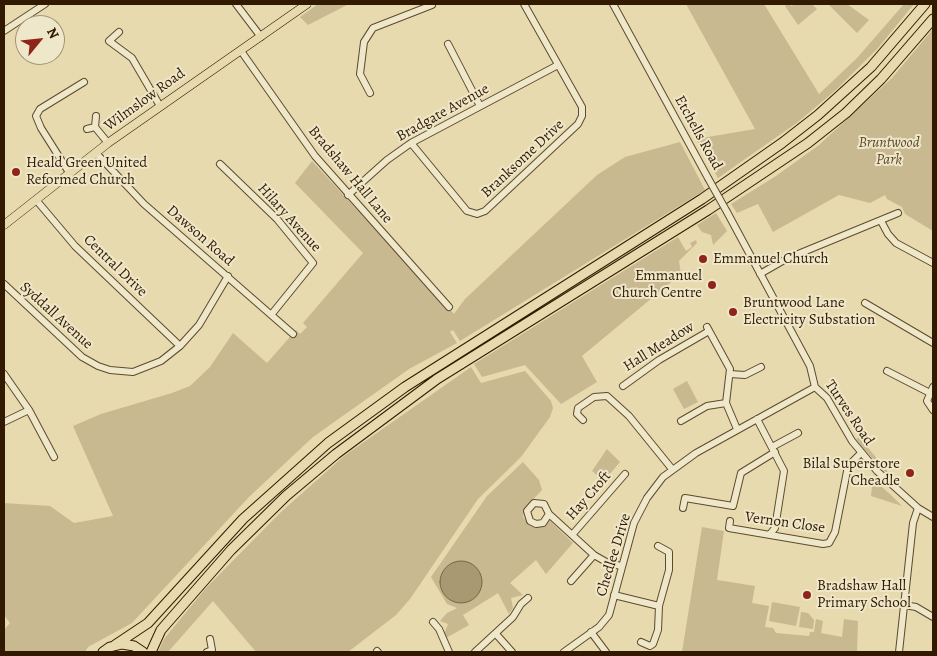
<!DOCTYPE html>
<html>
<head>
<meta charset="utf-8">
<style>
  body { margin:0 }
  #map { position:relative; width:937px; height:656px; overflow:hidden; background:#e7daae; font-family:Alegreya,serif }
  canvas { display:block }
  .frame { position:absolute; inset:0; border:5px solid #311a00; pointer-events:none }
  .north { position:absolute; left:15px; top:15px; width:50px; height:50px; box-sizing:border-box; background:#efe7ca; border:1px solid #a39579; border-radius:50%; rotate:62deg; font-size:14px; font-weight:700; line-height:20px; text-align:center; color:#311a00 }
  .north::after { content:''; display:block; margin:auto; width:18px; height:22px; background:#8f2418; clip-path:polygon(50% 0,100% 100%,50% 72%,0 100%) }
</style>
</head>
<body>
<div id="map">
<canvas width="937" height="656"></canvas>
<div class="frame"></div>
<div class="north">N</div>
</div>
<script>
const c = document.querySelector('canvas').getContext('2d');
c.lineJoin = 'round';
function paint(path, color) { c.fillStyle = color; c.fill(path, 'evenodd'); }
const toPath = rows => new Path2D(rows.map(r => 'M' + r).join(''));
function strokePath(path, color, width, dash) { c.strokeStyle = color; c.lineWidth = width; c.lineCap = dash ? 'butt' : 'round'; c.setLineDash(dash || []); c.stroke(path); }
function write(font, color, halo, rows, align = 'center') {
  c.font = font + ' Alegreya,serif'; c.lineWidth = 4; c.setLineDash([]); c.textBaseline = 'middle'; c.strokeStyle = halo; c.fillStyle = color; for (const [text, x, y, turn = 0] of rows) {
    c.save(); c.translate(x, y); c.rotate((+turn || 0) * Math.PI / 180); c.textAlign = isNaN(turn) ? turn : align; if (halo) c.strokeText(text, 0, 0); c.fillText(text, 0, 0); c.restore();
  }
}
paint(toPath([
  [318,4,349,4,308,25,300,17],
  [686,4,764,4,819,94,857,58,904,4,914,4,878,48,837,89,798,122,718,178,696,139,755,129],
  [788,4,792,6,794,4,812,4,817,9,798,25,785,6],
  [828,4,847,4,869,20,857,33],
  [933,29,933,231,905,214,902,207,887,199,885,195,870,203,839,195,773,232,758,204,737,213,731,204,776,176,819,145,892,78],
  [680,142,705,190,460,341,453,330,450,332,457,343,409,369,313,437,249,497,132,623,88,647,85,652,4,652,4,630,10,623,4,615,4,503,50,506,74,523,113,516,73,426,101,414,172,393,190,386,210,367,233,333,267,363,296,330,300,334,307,327,303,323,363,253,295,183,312,161,454,314,465,299,597,175,625,157],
  [716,213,727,231,713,245,711,235,702,232,697,225],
  [678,237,686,251,692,247,690,243,696,240,697,243,679,261,681,274,582,356,597,382,561,404,525,365,482,377,474,364],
  [471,367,481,383,525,371,551,401,553,408,550,417,521,457,478,499,410,599,396,615,348,652,256,652,213,601,168,652,158,652,164,639,206,588,281,512,344,456],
  [687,381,698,402,684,409,673,389],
  [859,437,889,473,888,475,862,447,856,439],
  [607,449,620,462,604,481,592,471],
  [523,462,539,480,542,490,525,508,523,516,525,520,539,527,549,520,573,543,546,574,536,560,510,583,523,595,511,598,513,608,509,614,498,593,463,615,469,625,446,638,444,634,448,624,440,621,447,613,457,608,447,604,431,577,487,496],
  [873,479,892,496,902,506,871,496],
  [702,527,724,531,717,580,755,586,752,603,769,606,765,627,773,628,776,633,809,636,810,632,814,632,816,619,823,621,821,633,842,637,844,619,858,621,857,652,682,652],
  [772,602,800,607,796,626,769,621],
  [801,612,808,613,814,620,813,629,799,627]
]), '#c8b990');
const water = toPath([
  '440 582a21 21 0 1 1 42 0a21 21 0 1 1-42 0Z'
]);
paint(water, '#a99973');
strokePath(water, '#796645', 1);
const minor = toPath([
  [236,4,261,37],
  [613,4,708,178],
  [4,31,45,4],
  [119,32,109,41,132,58,160,106],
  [448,44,480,106],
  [241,51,315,156,449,307],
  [370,93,360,74,364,42,373,28,432,5,431,4],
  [96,116,95,127,108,143],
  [87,129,95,127],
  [411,143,467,211,477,214,485,211,578,124,582,116,582,107,524,4],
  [96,153,144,204,293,334],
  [220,164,277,219,313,263,271,315],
  [70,174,41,128,36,116,40,109,84,82],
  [348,195,387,160,411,143,558,65],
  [37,201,75,246,180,346],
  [727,212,810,366,815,387,827,398,852,441,877,471,918,508,933,517],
  [881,221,888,234,896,243,933,263],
  [760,274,786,259,898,213],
  [4,284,82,357,98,366,110,370,133,372,161,361,180,346,199,325,228,276],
  [865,303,933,343],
  [707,327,730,369,726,403,737,429],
  [887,371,930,393],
  [4,374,29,410,54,457],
  [730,374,745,375,761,367],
  [623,386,659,360,709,331],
  [933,387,927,401,933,410],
  [757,419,784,471,775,528,770,534],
  [583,420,577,414,578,408,594,397,607,396,629,416,672,469],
  [681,421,707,406,726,403],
  [4,422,29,410],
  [772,447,798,433],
  [683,508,685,498,733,506,741,473,775,452],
  [549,514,543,523,536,524,530,521,527,511,534,503,544,504,549,514,594,555,608,563,621,566],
  [730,521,729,528,823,544,829,543,835,532,848,466,861,453],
  [572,535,625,474],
  [571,581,594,555],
  [614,595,659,606],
  [904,605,916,607,933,617],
  [433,622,439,629,449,652],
  [591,632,606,652],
  [496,634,512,652],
  [641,642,650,646,653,644,658,630,659,606,669,570,669,552,658,546],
  [377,651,378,652],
  [207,652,212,650,210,639],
  [475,652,513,617,521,604,528,598],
  [564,652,599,627,609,615,634,523,647,498,663,477,696,453,815,387],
  [899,652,913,523,918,508]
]);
const major = toPath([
  [4,225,108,143,307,4]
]);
const highway = toPath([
  [115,645,148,623,243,519,328,443,405,387,702,199,782,143,818,115,871,67,925,4],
  [103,652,110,647,122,644,134,646,143,652],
  [151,652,161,630,231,550,286,496,336,454,437,379,708,210,808,143,846,113,881,79,933,19]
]);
strokePath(minor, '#5e4a2c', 8);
strokePath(major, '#311a00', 9);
strokePath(highway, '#311a00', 11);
strokePath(minor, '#efe7ca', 6);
strokePath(major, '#e7daae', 8);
strokePath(highway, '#e7daae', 9);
const minorBridge = toPath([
  [708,178,727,212]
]);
strokePath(minorBridge, '#5e4a2c', 8, []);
strokePath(minorBridge, '#efe7ca', 6);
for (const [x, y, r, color] of [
  [16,172,5,"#8f2418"],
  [703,259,5,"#8f2418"],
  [712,285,5,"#8f2418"],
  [733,312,5,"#8f2418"],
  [910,473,5,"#8f2418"],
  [807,595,5,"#8f2418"]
]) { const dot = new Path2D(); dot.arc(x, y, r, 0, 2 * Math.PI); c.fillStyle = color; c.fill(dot); strokePath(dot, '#efe7ca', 2); }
write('15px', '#311a00', '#efe7ca', [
  ["Wilmslow Road",145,100,-36],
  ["Bradgate Avenue",443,113,-29],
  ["Etchells Road",698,133,61],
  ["Branksome Drive",523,159,-43],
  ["Bradshaw Hall Lane",350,175,50],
  ["Hilary Avenue",289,218,48],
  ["Dawson Road",200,236,41],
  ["Central Drive",115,266,44],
  ["Syddall Avenue",56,316,42],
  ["Hall Meadow",659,347,-32],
  ["Turves Road",849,413,56],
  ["Hay Croft",589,496,-49],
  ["Vernon Close",785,523,8],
  ["Chedlee Drive",614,555,-73]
]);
write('italic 15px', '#5e4a2b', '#efe7ca', [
  ["Bruntwood",889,143],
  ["Park",889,160]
]);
write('15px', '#311a00', '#efe7ca', [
  ["Heald Green United",26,163],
  ["Reformed Church",26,180],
  ["Emmanuel Church",713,259],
  ["Emmanuel",702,276,"right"],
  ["Church Centre",702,293,"right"],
  ["Bruntwood Lane",743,303],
  ["Electricity Substation",743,320],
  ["Bilal Superstore",900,464,"right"],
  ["Cheadle",900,481,"right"],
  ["Bradshaw Hall",817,586],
  ["Primary School",817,603]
], 'left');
</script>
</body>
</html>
